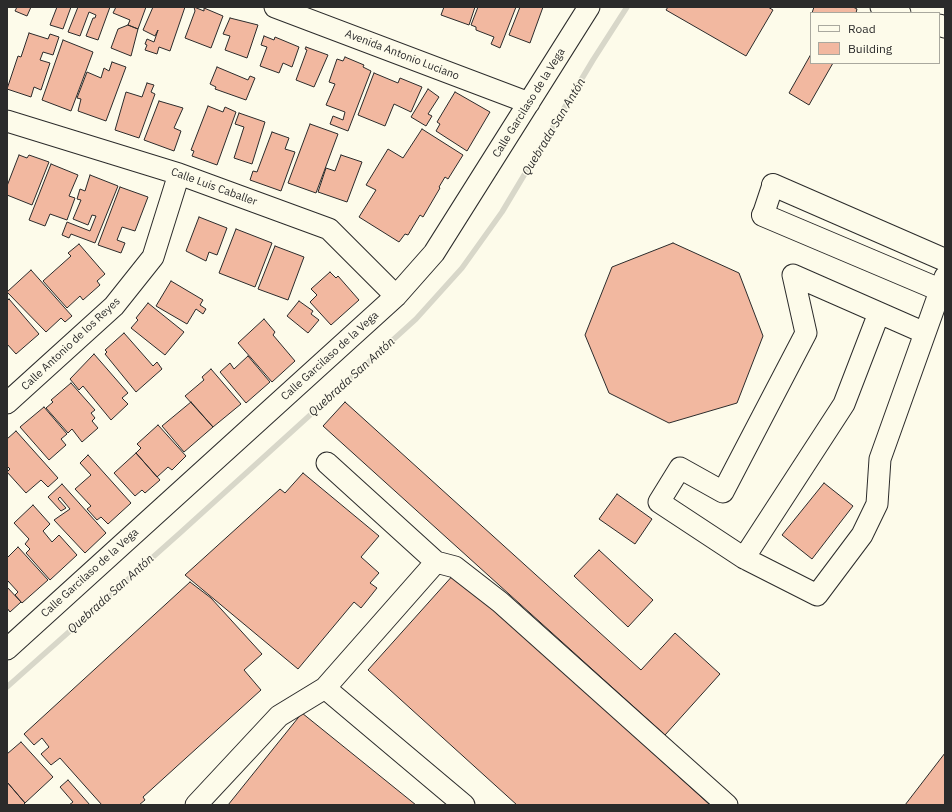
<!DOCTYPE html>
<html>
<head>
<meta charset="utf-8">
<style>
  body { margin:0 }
  #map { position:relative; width:952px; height:812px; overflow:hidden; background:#fdfbea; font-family:"IBM Plex Sans",sans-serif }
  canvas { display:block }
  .frame { position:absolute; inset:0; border:8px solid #2b2b2b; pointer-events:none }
  .legend { position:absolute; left:810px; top:12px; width:130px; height:52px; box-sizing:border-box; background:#fdfbea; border:1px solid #a9a89e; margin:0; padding:5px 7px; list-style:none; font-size:12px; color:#2b2b2b }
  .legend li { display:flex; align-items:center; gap:8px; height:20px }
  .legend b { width:20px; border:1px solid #a9a89e }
</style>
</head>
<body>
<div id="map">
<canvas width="952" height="812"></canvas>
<div class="frame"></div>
<ul class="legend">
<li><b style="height:5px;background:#fdfbea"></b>Road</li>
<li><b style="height:11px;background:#f2b8a0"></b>Building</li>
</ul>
</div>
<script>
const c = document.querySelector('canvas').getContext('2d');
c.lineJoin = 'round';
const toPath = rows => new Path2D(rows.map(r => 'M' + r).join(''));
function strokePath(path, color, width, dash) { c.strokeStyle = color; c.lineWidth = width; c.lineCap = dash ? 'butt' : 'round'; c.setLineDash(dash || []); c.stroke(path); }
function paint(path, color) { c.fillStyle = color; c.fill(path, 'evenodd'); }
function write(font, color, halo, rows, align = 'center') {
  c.font = font + ' "IBM Plex Sans",sans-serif'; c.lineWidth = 3; c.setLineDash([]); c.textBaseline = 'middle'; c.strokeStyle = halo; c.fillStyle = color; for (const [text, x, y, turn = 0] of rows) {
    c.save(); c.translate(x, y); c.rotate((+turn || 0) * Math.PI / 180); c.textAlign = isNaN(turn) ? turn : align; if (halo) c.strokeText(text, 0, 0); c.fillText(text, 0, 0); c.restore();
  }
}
strokePath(toPath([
  [7,687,180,533,416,319,462,268,502,212,593,60,627,7]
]), '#d8d7c9', 5.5);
const building = toPath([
  [17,7,31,7,27,16,15,11,17,7],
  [57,7,71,7,63,29,50,25,57,7],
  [78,7,110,7,98,40,86,36,93,18,95,18,96,15,89,12,80,36,68,32,78,7],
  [116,7,146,7,138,29,128,25,130,20,113,13,116,7],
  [153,7,185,7,170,51,159,47,157,54,145,50,147,45,145,44,147,39,154,42,158,30,155,36,143,30,153,7],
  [194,7,204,11,204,8,223,16,211,48,185,38,195,11,194,7],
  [444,7,475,7,469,25,441,15,444,7],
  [478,7,516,7,500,48,491,44,494,37,476,30,476,27,471,25,478,7],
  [520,7,543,7,530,43,509,35,520,7],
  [668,7,768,7,773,10,746,56,666,10,668,7],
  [814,7,853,7,857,9,856,13,812,13,814,7],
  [230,18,258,25,247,58,225,50,230,36,223,34,230,18],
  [128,25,138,29,131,56,111,48,118,29,128,25],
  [29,33,48,39,50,34,59,37,53,55,43,52,40,60,50,63,41,90,34,87,31,97,7,89,18,56,21,57,29,33],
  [264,36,274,40,275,37,299,47,292,67,283,63,279,73,260,66,267,47,261,45,264,36],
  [63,40,93,52,71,111,42,100,63,40],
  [306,47,328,55,314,87,296,80,307,50,305,49,306,47],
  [811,54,811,63,833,63,809,105,789,93,811,54],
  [345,57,364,65,363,67,371,71,348,131,330,124,333,116,343,120,345,112,326,105,335,84,329,82,337,59,343,61,345,57],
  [112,62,126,67,106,121,78,111,81,99,77,98,87,72,101,78,104,68,109,71,112,62],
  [217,67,248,80,250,76,255,78,246,100,215,89,216,87,210,84,217,67],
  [374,73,398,83,400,78,422,87,411,112,394,104,385,126,358,115,374,73],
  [147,83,154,85,151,92,155,94,139,138,115,130,126,92,142,97,147,83],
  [428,89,439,97,428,114,432,116,426,126,411,117,428,89],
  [455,92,490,112,467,151,436,131,440,124,437,122,455,92],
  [159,101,183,108,174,128,181,131,174,151,144,140,159,101],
  [208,106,223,112,225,107,236,112,217,165,192,156,194,151,191,150,208,106],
  [239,113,265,122,252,164,234,158,244,127,235,124,239,113],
  [310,124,338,134,316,193,288,183,310,124],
  [422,129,463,155,448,179,445,177,439,187,440,188,423,217,420,215,408,235,405,234,399,242,359,217,376,190,366,185,388,149,403,158,422,129],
  [272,132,289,138,285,149,295,152,281,191,250,180,253,171,257,172,272,132],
  [19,155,27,158,29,155,49,162,32,205,7,195,7,186,19,155],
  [341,155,362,162,347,202,318,192,326,168,335,171,341,155],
  [51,164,78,175,69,196,75,198,67,220,50,214,45,226,29,220,51,164],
  [90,175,118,186,95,243,71,234,69,238,62,235,67,222,90,231,96,216,92,215,88,225,73,219,81,200,77,199,80,189,85,191,90,175],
  [120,187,148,197,135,231,122,227,117,240,125,243,121,253,98,245,120,187],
  [199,217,227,228,217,255,209,252,206,261,186,251,199,217],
  [236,229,272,243,255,287,219,273,236,229],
  [673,243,739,273,763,336,737,403,669,423,609,393,585,335,612,267,673,243],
  [79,244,105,274,97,281,100,285,83,300,80,296,67,308,43,281,71,256,68,253,79,244],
  [275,246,304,257,288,300,258,289,275,246],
  [31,270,72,316,65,322,61,318,46,332,7,292,31,270],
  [330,272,336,278,338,276,359,300,331,325,310,302,317,295,311,289,330,272],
  [171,281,203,300,200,305,206,309,203,314,196,309,187,324,156,306,171,281],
  [9,299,39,334,16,354,7,344,7,301,9,299],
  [299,301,313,311,311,314,319,320,308,333,287,316,299,301],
  [148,303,184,332,165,355,131,328,138,320,136,318,148,303],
  [264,319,275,332,273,335,295,361,272,382,238,343,264,319],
  [124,333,153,366,157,362,162,369,136,392,105,354,107,352,105,350,124,333],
  [94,354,128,393,122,398,128,404,111,420,83,386,79,390,70,379,94,354],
  [248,356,270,382,246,403,220,372,230,363,234,369,248,356],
  [211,369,241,404,213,427,185,396,204,380,202,377,211,369],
  [71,383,95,410,91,413,95,418,92,421,98,428,82,442,72,429,68,433,46,408,53,402,51,400,71,383],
  [191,402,213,427,184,452,162,426,191,402],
  [345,402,641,670,675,633,720,674,665,735,323,426,345,402],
  [44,407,67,434,61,439,66,445,49,460,20,427,44,407],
  [158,425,186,456,172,470,168,467,157,477,136,453,141,448,137,444,158,425],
  [16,431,58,478,48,487,41,480,26,493,7,472,10,469,7,466,7,439,16,431],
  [136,453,160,480,145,493,142,490,135,496,114,473,136,453],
  [88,455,131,503,108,524,101,517,97,520,87,509,91,506,75,489,91,475,80,463,88,455],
  [303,473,379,536,361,557,379,573,370,583,377,588,361,608,354,602,298,669,185,575,280,489,285,493,303,473],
  [824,483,853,506,812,559,782,535,824,483],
  [62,484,106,533,85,553,54,520,70,509,60,497,58,499,66,508,61,511,48,497,62,484],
  [617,494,652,519,635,544,599,519,617,494],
  [33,505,50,524,43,531,52,542,59,535,77,555,50,580,26,553,30,549,25,544,29,539,14,523,33,505],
  [18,547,48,580,22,603,15,595,18,592,8,581,7,583,7,558,18,547],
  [599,550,653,600,628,627,574,576,599,550],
  [455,573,710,805,517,805,368,670,455,573],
  [190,582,211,598,262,654,244,670,261,690,143,797,145,800,139,805,102,805,60,758,51,765,41,754,49,747,42,738,34,745,24,734,190,582],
  [7,587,21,602,10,612,7,608,7,587],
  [302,713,416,805,228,805,302,713],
  [21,742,53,777,25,803,7,782,7,754,21,742],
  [945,753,945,805,905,805,945,753],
  [68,780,90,805,69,805,73,802,60,787,68,780],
  [7,782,25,803,23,805,7,805,7,782]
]);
paint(building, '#f2b8a0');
strokePath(building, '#2b2b2b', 1);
const minor = toPath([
  [275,7,529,103],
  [881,7,900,13],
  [939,25,945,27],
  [7,121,179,174,329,229,396,296],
  [763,215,773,185],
  [879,313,844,404,744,558,659,502,680,468,723,492,806,333,793,275,925,333],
  [7,403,114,306,153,257,179,174],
  [327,463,436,562],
  [744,558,817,595,862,535,877,504,880,459,945,277],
  [7,649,396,296,434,253,589,7],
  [196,805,279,716,325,688],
  [464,805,325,688,436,562,455,567,500,602,727,805]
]);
const major = toPath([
  [773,185,945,260],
  [763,215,945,292]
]);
strokePath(minor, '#2b2b2b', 23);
strokePath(major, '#2b2b2b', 24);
strokePath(minor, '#fdfbea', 21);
strokePath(major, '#fdfbea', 22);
write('11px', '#2b2b2b', '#fdfbea', [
  ["Avenida Antonio Luciano",402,55,21],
  ["Calle Garcilaso de la Vega",529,103,-58],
  ["Calle Luis Caballer",214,187,20],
  ["Calle Antonio de los Reyes",71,344,-43],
  ["Calle Garcilaso de la Vega",330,356,-42],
  ["Calle Garcilaso de la Vega",90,573,-42]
]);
write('italic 12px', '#2b2b2b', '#fdfbea', [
  ["Quebrada San Antón",554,127,-59],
  ["Quebrada San Antón",352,377,-42],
  ["Quebrada San Antón",111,594,-42]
]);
</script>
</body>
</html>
